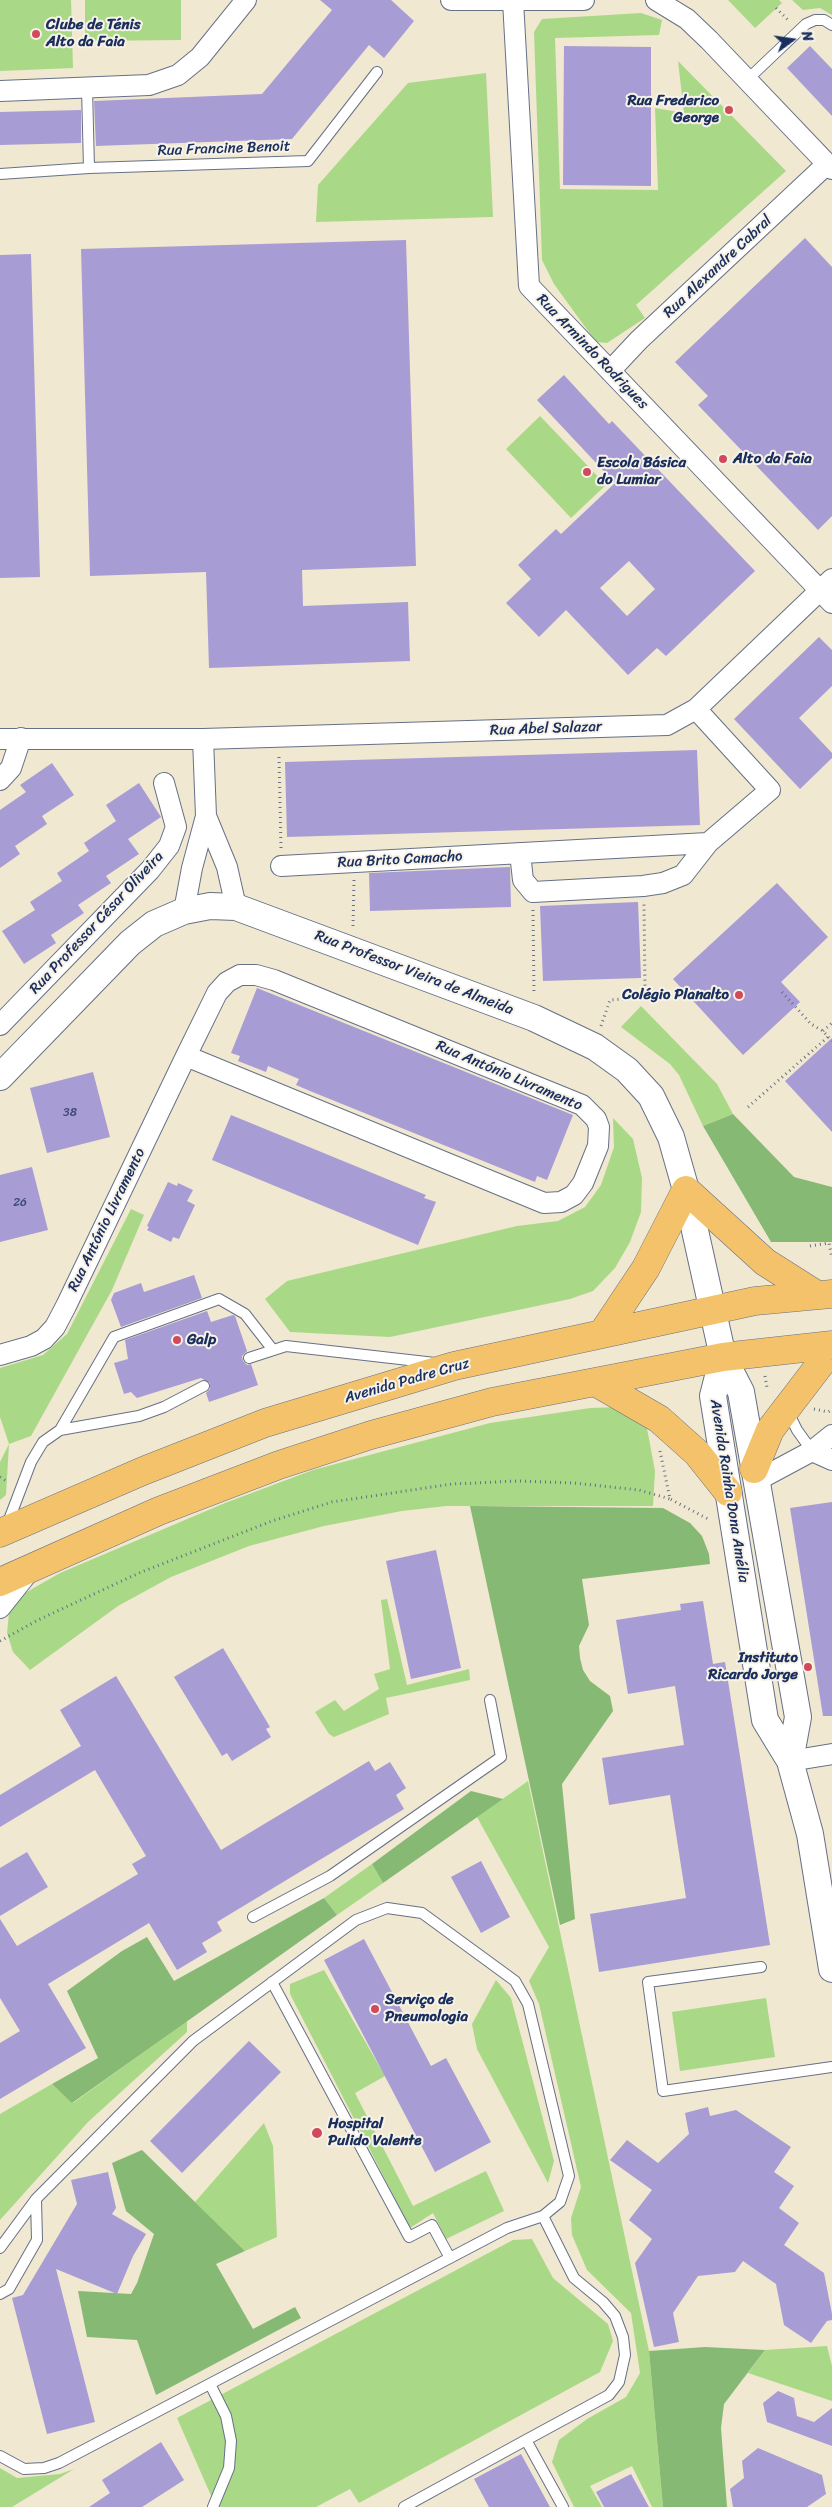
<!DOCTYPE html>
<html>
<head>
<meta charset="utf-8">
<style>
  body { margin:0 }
  #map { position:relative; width:832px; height:2507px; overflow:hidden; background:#f0e8d0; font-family:Sriracha,sans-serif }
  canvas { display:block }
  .north { position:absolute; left:767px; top:15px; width:50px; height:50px; -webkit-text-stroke:4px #f7f3e8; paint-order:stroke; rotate:76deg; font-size:14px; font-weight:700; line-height:20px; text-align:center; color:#1b2f5e }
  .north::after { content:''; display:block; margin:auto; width:18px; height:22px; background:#1b2f5e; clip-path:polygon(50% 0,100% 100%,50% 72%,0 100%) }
</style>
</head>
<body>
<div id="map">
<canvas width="832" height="2507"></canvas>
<div class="north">N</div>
</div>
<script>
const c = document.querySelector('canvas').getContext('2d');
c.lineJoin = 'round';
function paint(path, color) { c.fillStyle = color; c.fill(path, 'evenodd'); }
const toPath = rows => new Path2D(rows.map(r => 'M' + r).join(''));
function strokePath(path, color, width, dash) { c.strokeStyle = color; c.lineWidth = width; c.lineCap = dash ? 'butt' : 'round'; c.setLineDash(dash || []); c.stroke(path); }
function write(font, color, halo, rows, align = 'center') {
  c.font = font + ' Sriracha,sans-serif'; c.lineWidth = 4; c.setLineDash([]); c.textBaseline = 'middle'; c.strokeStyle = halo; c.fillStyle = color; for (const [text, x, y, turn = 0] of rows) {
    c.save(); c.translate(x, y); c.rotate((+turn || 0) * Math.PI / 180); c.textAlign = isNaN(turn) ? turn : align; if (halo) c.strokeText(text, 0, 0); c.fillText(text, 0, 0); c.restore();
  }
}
paint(toPath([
  [0,0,71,0,73,68,0,71],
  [85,0,181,0,181,40,85,41],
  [728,0,779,0,782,3,755,28],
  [792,0,832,0,832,15,820,8,803,10],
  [641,13,662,20,659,35,555,38,560,189,658,190,655,108,684,113,678,61,786,171,636,305,645,318,607,343,596,342,554,284,542,260,534,32,542,19],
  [486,73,493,217,316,222,318,185,408,83],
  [540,416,606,485,571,518,506,449],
  [641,1006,717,1084,733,1114,703,1126,679,1075,670,1064,621,1027],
  [613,1118,633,1139,642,1178,641,1212,630,1242,615,1268,593,1291,570,1299,390,1337,290,1332,265,1299,287,1281,517,1226,558,1221,585,1207,601,1185,614,1147],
  [131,1209,144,1215,112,1290,31,1436,9,1444,6,1495,0,1500,0,1462,9,1444,0,1417,0,1368,43,1355,67,1334],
  [620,1407,645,1418,655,1471,653,1506,446,1506,402,1511,324,1526,249,1546,171,1577,118,1606,30,1670,13,1652,7,1633,9,1613,18,1597,60,1573,225,1503,313,1470,490,1423,590,1408],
  [387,1599,407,1685,469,1669,470,1680,386,1698,389,1714,334,1737,329,1734,315,1712,335,1700,344,1711,379,1689,374,1674,390,1669,381,1600],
  [528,1781,649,2351,663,2507,652,2507,632,2466,590,2486,602,2507,574,2507,552,2462,559,2440,587,2419,626,2397,640,2373,631,2313,587,2270,572,2235,571,2218,581,2187,539,2004,529,1981,549,1947,477,1817],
  [372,1864,383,1883,337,1915,324,1898],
  [324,1970,385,2076,355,2093,413,2206,486,2171,504,2211,446,2239,433,2213,410,2228,290,1994,290,1984],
  [496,1980,511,1998,554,2161,548,2183,477,2049,472,2024],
  [766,1998,775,2057,680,2071,672,2012],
  [187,2021,187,2032,88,2122,0,2220,0,2114,52,2084,73,2103],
  [264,2123,273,2146,277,2237,245,2251,195,2202],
  [532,2239,553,2278,608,2324,613,2341,600,2372,359,2503,350,2489,316,2507,216,2507,177,2418,513,2240],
  [827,2346,832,2366,832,2401,748,2373,765,2350],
  [0,2468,17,2478,60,2474,74,2469,12,2507,0,2507]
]), '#a9d987');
paint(toPath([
  [733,1114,794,1177,832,1187,832,1242,771,1242,703,1126],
  [470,1506,663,1508,690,1523,702,1536,709,1554,710,1564,582,1579,589,1625,579,1646,580,1658,583,1670,590,1681,610,1696,613,1711,562,1784,575,1919,560,1925],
  [471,1791,503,1799,383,1883,372,1864],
  [324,1898,337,1915,72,2103,52,2084,98,2058,67,1991,122,1951,147,1937,174,1981],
  [142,2150,245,2251,216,2264,253,2329,295,2307,301,2318,156,2395,137,2340,87,2337,78,2291,131,2294,137,2283,154,2234,126,2211,112,2163],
  [705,2347,765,2350,724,2404,721,2428,727,2507,663,2507,649,2351]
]), '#86b974');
paint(toPath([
  [320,0,391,0,414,21,384,58,369,45,292,139,96,146,94,101,262,94,332,10],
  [564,46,651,47,651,186,563,185],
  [810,46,832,69,832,116,787,68],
  [81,110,81,143,0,145,0,112],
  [805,238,832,267,832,516,818,530,698,405,708,396,675,362],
  [406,240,416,566,302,570,303,606,408,602,410,661,209,668,206,572,90,576,81,249],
  [31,254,40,577,0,578,0,255],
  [564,375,609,424,612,421,755,571,666,656,657,648,628,675,566,610,539,637,506,603,531,579,518,565,556,529,561,534,615,483,537,400],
  [629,561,655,589,627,616,600,588],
  [819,637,832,650,832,686,799,718,832,753,832,758,800,789,734,719],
  [697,750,700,825,287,837,285,762],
  [52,763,74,795,42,816,47,824,15,846,20,854,0,868,0,810,26,792,20,785],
  [139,783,161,817,128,839,139,854,106,876,111,883,78,905,84,913,51,935,56,943,24,964,2,931,35,910,30,902,62,881,57,873,89,851,84,843,116,821,106,805],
  [510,867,511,907,370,911,369,873],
  [777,883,828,937,781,982,800,1002,743,1055,673,979],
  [638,902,641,978,543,981,540,906],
  [257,988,573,1115,547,1180,537,1176,535,1182,310,1091,296,1085,299,1079,268,1066,266,1072,238,1061,240,1056,231,1053],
  [832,1038,832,1132,785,1081],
  [93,1072,110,1137,47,1153,30,1088],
  [231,1115,426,1195,424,1198,436,1202,418,1245,212,1160],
  [32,1167,48,1230,0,1242,0,1175],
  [168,1182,177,1186,178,1183,193,1190,187,1201,195,1205,179,1239,173,1237,171,1242,147,1230,149,1227,147,1226],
  [194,1275,202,1298,121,1327,111,1300,114,1293,141,1283,144,1292],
  [207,1311,211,1322,233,1315,235,1316,247,1351,242,1356,243,1361,247,1365,251,1364,258,1385,209,1402,206,1393,210,1389,210,1383,201,1378,137,1398,131,1392,124,1394,114,1363,128,1359,125,1340],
  [832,1502,832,1716,823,1716,790,1508],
  [436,1550,461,1668,411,1679,386,1561],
  [703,1601,713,1664,725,1662,770,1945,599,1972,590,1914,686,1898,670,1795,609,1805,602,1758,684,1745,675,1686,628,1694,616,1620,681,1610,680,1604],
  [223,1648,270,1727,266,1729,271,1737,232,1761,227,1753,222,1756,174,1677],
  [116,1676,221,1850,369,1761,375,1771,390,1762,406,1788,396,1795,404,1809,217,1922,222,1931,202,1943,207,1952,177,1970,149,1923,48,1984,86,2048,0,2099,0,2043,20,2031,0,1998,0,1919,17,1946,138,1874,132,1864,146,1856,95,1770,0,1827,0,1795,81,1746,60,1710],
  [27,1852,48,1887,0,1916,0,1868],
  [481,1861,510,1917,481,1933,451,1877],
  [364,1939,431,2066,446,2058,491,2142,435,2172,324,1960],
  [249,2041,281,2072,182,2173,150,2141],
  [708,2107,710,2116,736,2110,791,2147,774,2172,794,2186,779,2208,799,2223,784,2245,824,2273,832,2314,832,2320,827,2321,811,2343,784,2325,776,2284,743,2261,735,2272,698,2276,673,2313,679,2342,654,2347,635,2263,652,2239,629,2220,652,2190,610,2160,627,2140,658,2163,689,2134,685,2113],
  [108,2172,116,2208,112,2214,146,2234,133,2256,117,2294,56,2269,95,2422,47,2434,12,2298,23,2295,77,2204,71,2180],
  [778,2391,794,2398,797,2416,814,2422,832,2408,832,2446,767,2422,763,2403],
  [161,2442,184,2480,142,2507,89,2507,110,2493,102,2480],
  [758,2448,822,2475,826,2494,807,2507,733,2507,730,2489,744,2478,742,2461],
  [521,2454,550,2507,489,2507,474,2479],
  [631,2474,649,2507,604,2507,596,2492]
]), '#a89cd4');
const service = toPath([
  [747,80,806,24,815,20,824,20,832,25],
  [87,88,89,168,308,161,377,72],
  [0,174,89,168],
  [249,1358,286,1346,435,1363],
  [788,1412,797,1430,812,1451],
  [60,1430,114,1337,219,1299,245,1314,273,1350],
  [7,1525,31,1462,43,1442,60,1430,139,1416,164,1407,204,1386],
  [253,1917,330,1876,501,1757,490,1700],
  [761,1967,648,1982,663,2091,832,2067],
  [272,1982,409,2237,432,2225,450,2258],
  [0,2248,36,2199,193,2041,356,1920,387,1908,422,1913,515,1981,528,2004,569,2176,560,2202,543,2216,507,2228,59,2463,44,2468,24,2469,0,2456],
  [0,2294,9,2289,37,2240,36,2199],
  [210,2384,226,2416,231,2441,229,2468,213,2507],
  [526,2440,609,2395,619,2382,625,2355,623,2337,615,2316,603,2302,574,2278,543,2216],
  [404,2507,526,2440,563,2507]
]);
const minor = toPath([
  [451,0,584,0],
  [656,0,687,19,709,40,832,169],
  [513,1,529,286,832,603],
  [0,91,149,85,178,75,200,57,246,0],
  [610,371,639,340,827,164],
  [0,739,203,739,667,725,696,709,832,579],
  [0,780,11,768,21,738],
  [206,816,227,867,236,907],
  [520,853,523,880,533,892,643,886,663,883,683,875,708,843,770,790,696,709],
  [281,866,708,843],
  [184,911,192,868,206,816,203,739],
  [0,1025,150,870,169,846,176,827,164,783],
  [0,1355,31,1346,44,1339,55,1327,66,1306,186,1056,217,993,227,982,240,975,256,975,274,980,582,1105,596,1119,599,1127,598,1146,583,1183,574,1195,561,1202,544,1203,186,1056],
  [812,1451,832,1460],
  [756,1481,812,1451,832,1435],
  [0,1608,31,1569],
  [790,1761,832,1754]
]);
const tertiary = toPath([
  [0,1077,130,943,154,924,184,911,210,906,236,907,534,1018,595,1047,627,1070,651,1096,671,1137,686,1190,723,1357,741,1392,798,1717,790,1761],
  [723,1357,713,1396,765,1720,790,1761,810,1834,832,1969]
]);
const trunk = toPath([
  [602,1334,646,1268,686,1190,765,1262,817,1295],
  [595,1382,659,1419,697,1453,728,1492],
  [754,1469,770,1430,832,1349],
  [0,1533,143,1471,265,1423,454,1366,755,1301,832,1294],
  [0,1582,159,1511,279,1465,371,1435,492,1402,595,1382,723,1357,832,1345]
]);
strokePath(service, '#667086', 12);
strokePath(minor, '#667086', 22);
strokePath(tertiary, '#667086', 28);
strokePath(trunk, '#667086', 29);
strokePath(toPath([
  [776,8,790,22],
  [279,757,281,848],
  [533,910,534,994],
  [353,926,354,880],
  [782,992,811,1024,823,1031,832,1041],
  [601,1026,610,1000,636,998,645,990,644,904],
  [823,1031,832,1023],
  [748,1107,828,1037],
  [810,1246,829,1243,832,1258],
  [765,1376,767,1388],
  [814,1409,828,1412,832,1410],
  [660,1451,670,1499,710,1520],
  [0,1477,8,1482],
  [0,1641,38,1620,139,1573,272,1521,332,1502,452,1484,518,1481,574,1483,639,1490,670,1499]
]), '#667086', 3, [1, 4]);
strokePath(service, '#fff', 10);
strokePath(minor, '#fff', 20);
strokePath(tertiary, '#fff', 26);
strokePath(trunk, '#f4c26a', 28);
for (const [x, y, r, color] of [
  [36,34,5,"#d1495b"],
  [729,110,5,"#d1495b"],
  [723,459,5,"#d1495b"],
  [587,472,5,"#d1495b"],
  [739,995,5,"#d1495b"],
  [177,1340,5,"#d1495b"],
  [808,1667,5,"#d1495b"],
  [375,2009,5,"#d1495b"],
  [317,2133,6,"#d1495b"]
]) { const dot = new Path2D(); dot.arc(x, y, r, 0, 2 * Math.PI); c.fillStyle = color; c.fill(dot); strokePath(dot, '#f7f3e8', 2); }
write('12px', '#3e4a7c', null, [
  ["38",70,1113],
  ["26",20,1203]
]);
write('bold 15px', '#1b2f5e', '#f7f3e8', [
  ["Clube de Ténis",46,25],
  ["Alto da Faia",46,42],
  ["Rua Frederico",719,101,"right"],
  ["George",719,118,"right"],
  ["Alto da Faia",733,459],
  ["Escola Básica",597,463],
  ["do Lumiar",597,480],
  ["Colégio Planalto",729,995,"right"],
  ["Galp",187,1340],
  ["Instituto",798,1658,"right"],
  ["Ricardo Jorge",798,1675,"right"],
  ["Serviço de",385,2000],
  ["Pneumologia",385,2017],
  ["Hospital",328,2124],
  ["Pulido Valente",328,2141]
], 'left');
write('15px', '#1b2f5e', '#f7f3e8', [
  ["Rua Francine Benoit",224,149,-2],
  ["Rua Alexandre Cabral",718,267,-43],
  ["Rua Armindo Rodrigues",592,352,46],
  ["Rua Abel Salazar",546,729,-2],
  ["Rua Brito Camacho",400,860,-3],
  ["Rua Professor César Oliveira",97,923,-47],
  ["Rua Professor Vieira de Almeida",414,973,21],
  ["Rua António Livramento",509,1076,23],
  ["Rua António Livramento",107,1220,-64],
  ["Avenida Padre Cruz",407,1381,-16],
  ["Avenida Rainha Dona Amélia",729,1491,81]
]);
</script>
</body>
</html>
